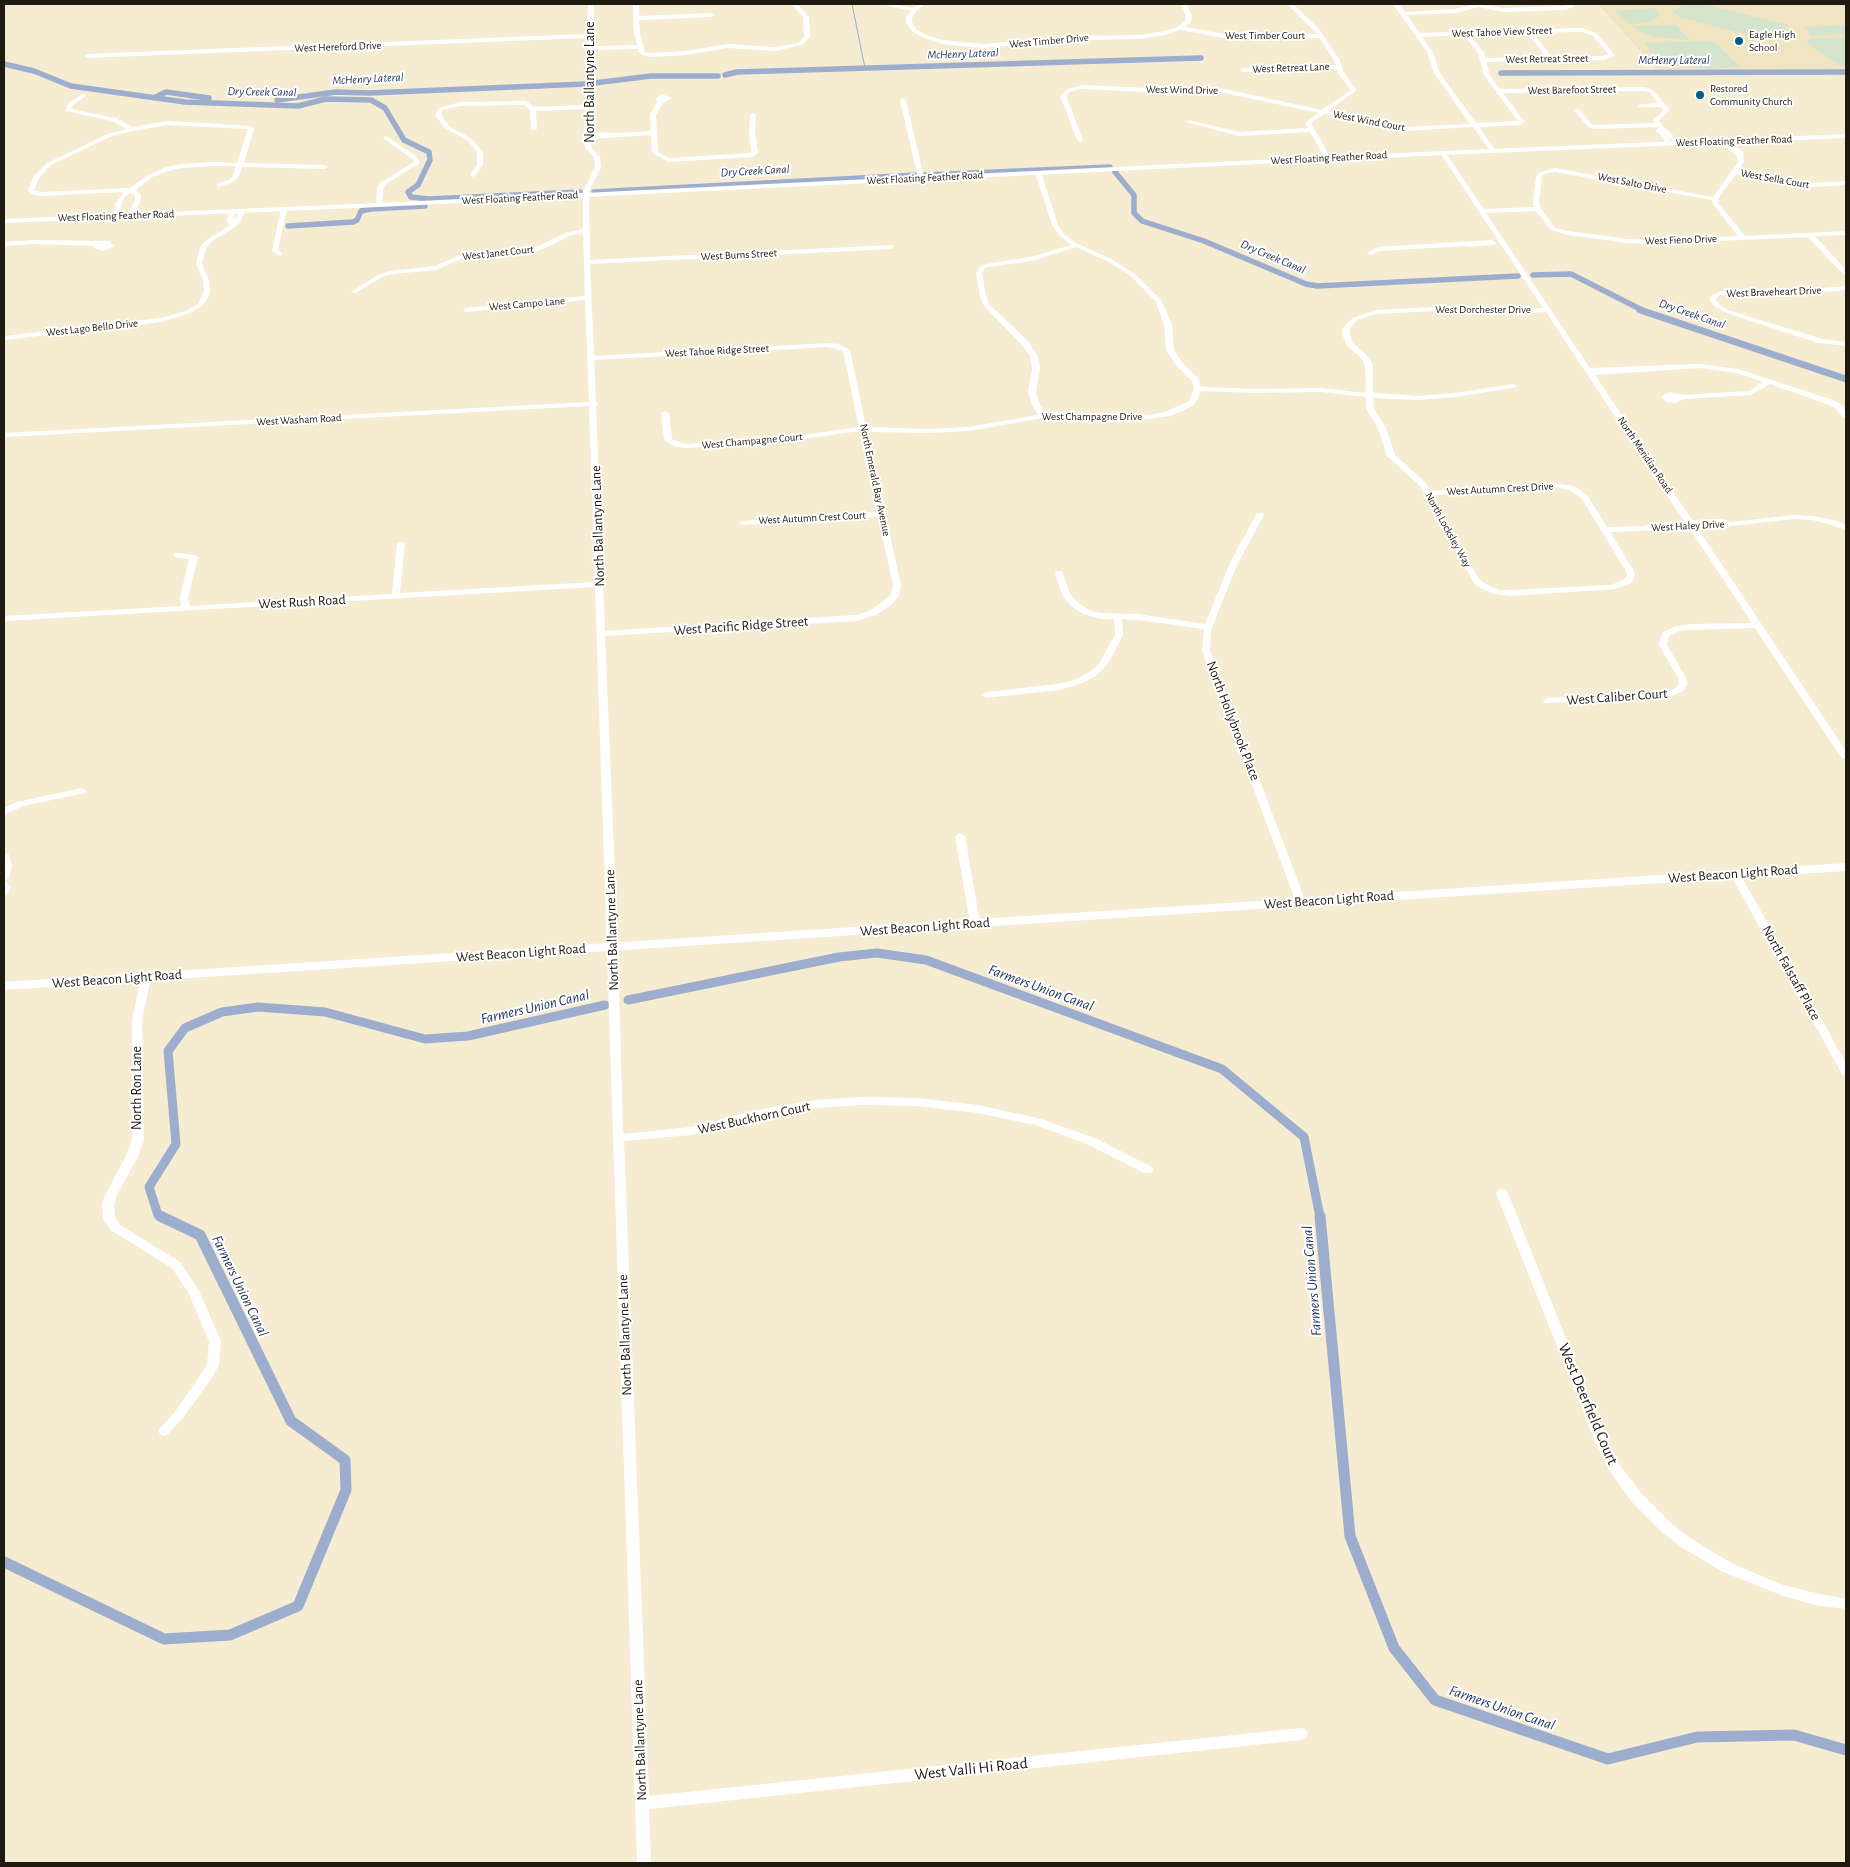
<!DOCTYPE html>
<html>
<head>
<meta charset="utf-8">
<style>
  body { margin:0 }
  #map { position:relative; width:1850px; height:1867px; overflow:hidden; background:#f6ecd1; font-family:"Alegreya Sans",sans-serif }
  canvas { display:block }
  .frame { position:absolute; inset:0; border:5px solid #1e1a10; pointer-events:none }
</style>
</head>
<body>
<div id="map">
<canvas width="1850" height="1867"></canvas>
<div class="frame"></div>
</div>
<script>
const c = document.querySelector('canvas').getContext('2d');
c.lineJoin = 'round';
function paint(path, color) { c.fillStyle = color; c.fill(path, 'evenodd'); }
const toPath = rows => new Path2D(rows.map(r => 'M' + r).join(''));
function strokePath(path, color, width, dash) { c.strokeStyle = color; c.lineWidth = width; c.lineCap = dash ? 'butt' : 'round'; c.setLineDash(dash || []); c.stroke(path); }
function write(font, color, halo, rows, align = 'center') {
  c.font = font + ' "Alegreya Sans",sans-serif'; c.lineWidth = 4; c.setLineDash([]); c.textBaseline = 'middle'; c.strokeStyle = halo; c.fillStyle = color; for (const [text, x, y, turn = 0] of rows) {
    c.save(); c.translate(x, y); c.rotate((+turn || 0) * Math.PI / 180); c.textAlign = isNaN(turn) ? turn : align; if (halo) c.strokeText(text, 0, 0); c.fillText(text, 0, 0); c.restore();
  }
}
paint(toPath([
  [1598,4,1846,4,1846,71,1659,72]
]), '#f0e4c1');
paint(toPath([
  [1683,5,1707,5,1789,25,1785,27,1787,31,1781,35,1768,37,1752,36,1680,17,1673,11],
  [1656,8,1660,14,1656,19,1644,23,1629,24,1616,11],
  [1676,25,1689,40,1654,37,1640,32,1632,26],
  [1846,25,1846,34,1811,35,1803,27],
  [1811,38,1846,38,1846,66,1840,66,1815,49,1807,41],
  [1709,41,1716,43,1740,67,1708,69,1676,65,1660,60,1644,43]
]), '#d5e4cc');
strokePath(toPath([
  [852,4,865,68]
]), '#9dadcd', 1);
strokePath(toPath([
  [4,64,34,71,71,86,185,102,298,106,326,99,371,100,385,108,404,140,429,152,430,160,418,185,408,192,411,197,429,199,580,192],
  [1501,73,1846,72],
  [725,75,737,72,1201,58],
  [594,83,651,76,718,76],
  [154,98,166,92,209,98],
  [277,100,336,92,369,93,586,84],
  [1115,172,1134,195,1134,213,1142,221,1204,241,1306,284,1317,286,1518,276],
  [925,175,1110,167],
  [594,192,918,175],
  [288,226,353,222,357,220,361,211,370,209,425,206],
  [1533,275,1571,274,1644,311]
]), '#9dadcd', 5.5);
strokePath(toPath([
  [1640,310,1846,379]
]), '#9dadcd', 7);
strokePath(toPath([
  [628,1000,839,957,877,953,926,960,1222,1069,1304,1137,1320,1217],
  [162,1217,158,1215,149,1187,176,1144,168,1051,185,1028,222,1012,258,1007,325,1012,425,1039,468,1036,605,1005]
]), '#9dadcd', 9);
strokePath(toPath([
  [1320,1216,1350,1536,1394,1648,1435,1700,1608,1759,1697,1737,1794,1735,1846,1750],
  [4,1562,164,1639,230,1635,298,1606,346,1490,345,1460,291,1421,200,1235,160,1216]
]), '#9dadcd', 11);
paint(toPath([
  [588,4,594,4,593,46,637,45,634,33,633,4,639,4,639,16,711,13,714,15,711,17,639,20,640,33,645,52,650,53,686,51,728,44,775,47,798,43,804,37,803,17,791,4,797,4,809,17,810,37,802,45,775,51,728,48,686,55,650,57,640,54,638,49,593,50,590,132,617,133,651,131,650,115,658,101,655,99,662,94,672,98,663,103,656,115,658,152,670,158,751,153,749,132,750,115,753,113,756,115,755,132,758,152,753,157,669,162,652,153,651,135,590,139,592,148,600,157,601,167,589,192,590,260,891,245,894,247,891,249,590,264,594,356,828,343,839,344,850,350,866,427,930,429,968,427,1038,415,1031,403,1028,391,1032,369,1030,356,1021,344,984,306,980,296,976,273,981,266,986,264,1031,257,1071,245,1059,235,1052,225,1035,172,1036,171,1041,172,1058,225,1063,233,1074,242,1111,259,1135,274,1161,300,1172,324,1174,350,1181,361,1198,378,1201,387,1256,389,1321,388,1366,393,1365,365,1360,357,1347,346,1342,334,1343,328,1353,318,1376,310,1455,306,1508,310,1543,308,1440,153,1441,152,1445,152,1484,209,1534,207,1533,202,1536,176,1540,172,1555,168,1713,197,1738,162,1737,157,1725,145,1724,142,1727,140,1743,152,1744,162,1738,171,1813,183,1846,181,1846,185,1813,187,1736,174,1719,197,1718,203,1745,236,1846,231,1846,235,1815,236,1846,270,1846,276,1844,275,1808,237,1650,244,1627,243,1568,235,1551,230,1536,211,1486,213,1590,368,1699,364,1738,369,1833,400,1842,405,1846,411,1846,418,1843,418,1836,409,1827,404,1770,384,1751,395,1684,399,1676,403,1666,402,1661,396,1670,392,1682,395,1749,391,1763,382,1737,373,1699,368,1595,375,1692,520,1722,519,1731,522,1795,515,1812,516,1834,520,1846,525,1846,530,1829,524,1812,520,1795,519,1731,526,1725,528,1698,529,1846,751,1846,760,1841,757,1755,628,1690,630,1679,631,1669,636,1667,645,1686,678,1687,684,1683,691,1675,695,1655,699,1544,703,1543,701,1547,698,1655,693,1670,691,1677,687,1679,684,1678,678,1659,645,1662,633,1674,627,1690,624,1752,623,1690,529,1610,532,1634,571,1635,576,1631,583,1615,589,1510,596,1494,594,1478,587,1472,580,1420,486,1387,456,1378,428,1366,409,1366,397,1321,392,1256,393,1201,391,1195,404,1185,410,1170,416,1148,419,1055,416,968,431,930,433,867,432,901,585,899,596,891,605,876,615,856,621,605,636,618,947,623,1134,691,1127,762,1109,815,1100,863,1097,917,1098,978,1105,1041,1119,1097,1139,1152,1167,1154,1170,1152,1173,1144,1173,1089,1145,1035,1125,978,1113,917,1106,863,1105,815,1108,762,1117,691,1135,624,1141,649,1796,1301,1728,1306,1730,1308,1734,1306,1738,1301,1740,649,1809,651,1863,637,1863,595,587,4,621,4,616,181,606,180,598,189,559,174,557,174,553,177,553,194,555,198,557,188,598,190,606,392,594,397,543,401,541,405,543,400,593,595,582,589,406,4,437,4,433,589,402,585,300,466,312,463,310,466,308,585,296,583,233,569,236,550,246,535,252,468,256,436,270,393,274,382,277,356,293,351,292,378,275,390,271,435,266,467,252,534,248,565,233,583,229,583,192,595,167,594,157,586,149,584,142,585,109,536,111,537,129,534,131,531,129,530,110,525,105,460,106,443,110,441,115,449,126,472,139,483,152,483,165,475,176,473,177,470,175,477,165,477,152,468,141,445,128,435,115,439,108,460,102,526,101,534,107,585,105,587,38,87,58,84,56,87,54,587,34,588,4],
  [1555,172,1712,200,1713,204,1738,236,1650,240,1627,239,1568,231,1555,228,1541,209,1539,202,1542,176,1544,174,1555,172],
  [1076,247,1107,261,1131,276,1156,302,1164,324,1166,350,1175,364,1192,381,1194,389,1189,401,1165,412,1148,415,1055,412,1045,413,1039,403,1036,391,1040,369,1038,356,1027,340,990,305,986,296,982,273,985,268,989,267,1032,261,1076,247],
  [1455,310,1508,314,1546,312,1684,521,1654,523,1644,526,1607,527,1588,496,1575,486,1551,483,1430,491,1426,483,1395,455,1386,428,1374,409,1373,398,1419,400,1454,397,1513,388,1517,386,1513,384,1454,393,1419,396,1373,393,1373,365,1366,354,1353,343,1350,334,1350,328,1357,320,1377,314,1455,310],
  [828,347,843,351,859,427,782,438,689,444,681,443,672,439,669,413,665,411,661,413,664,440,676,447,689,448,782,442,860,431,877,512,742,521,738,523,742,525,878,517,893,585,891,595,870,611,855,615,605,631,596,406,598,404,596,402,594,360,828,347],
  [1551,487,1570,490,1582,499,1626,571,1627,576,1625,579,1611,585,1510,590,1499,590,1484,583,1479,579,1433,495,1551,487],
  [881,4,891,4,913,8,920,4,926,4,916,11,912,18,912,23,917,30,928,36,943,40,982,44,1071,36,1141,35,1164,31,1178,27,1185,21,1186,15,1180,4,1186,4,1192,15,1191,22,1185,27,1230,35,1317,34,1287,4,1293,4,1318,28,1340,60,1344,73,1357,90,1328,111,1404,127,1470,124,1434,73,1427,52,1393,4,1399,4,1405,12,1455,9,1477,4,1503,8,1563,6,1574,4,1573,7,1563,10,1503,12,1479,7,1455,13,1407,15,1420,33,1581,28,1596,33,1614,54,1614,56,1604,60,1486,62,1490,75,1500,89,1645,87,1653,90,1670,110,1659,120,1664,128,1667,129,1680,143,1675,144,1665,134,1673,144,1668,145,1656,130,1659,128,1658,127,1595,129,1588,127,1574,110,1579,109,1592,125,1595,125,1655,123,1653,120,1664,110,1661,107,1639,107,1638,106,1641,104,1658,103,1649,92,1644,91,1503,93,1524,121,1520,125,1479,127,1496,151,1493,153,1491,152,1473,127,1404,131,1325,114,1311,123,1331,158,1328,160,1325,158,1310,132,1239,136,1186,122,1189,120,1239,132,1308,128,1305,123,1319,113,1220,92,1170,93,1082,89,1071,91,1066,96,1083,140,1080,142,1077,140,1060,96,1067,89,1082,85,1170,89,1220,88,1322,110,1351,90,1338,73,1337,69,1243,72,1240,70,1243,68,1336,65,1334,60,1319,38,1230,39,1180,30,1165,35,1141,39,1071,40,982,48,942,44,924,38,913,32,906,23,906,18,911,11,881,4],
  [1581,32,1592,35,1608,54,1603,56,1552,57,1533,33,1581,32],
  [1527,33,1546,57,1485,58,1484,53,1470,35,1527,33],
  [1464,35,1478,53,1484,75,1518,121,1476,123,1440,73,1433,52,1422,37,1464,35],
  [82,94,87,95,73,105,71,109,116,118,132,127,168,121,251,126,254,129,244,163,325,165,328,167,325,169,242,167,238,178,233,182,219,187,217,186,217,184,229,180,233,176,236,166,214,166,182,168,169,171,152,177,136,190,141,195,141,200,133,215,130,217,127,215,135,200,135,196,131,193,125,197,121,204,120,216,117,218,114,216,115,204,124,192,41,196,31,194,28,190,34,176,47,163,108,134,126,129,112,121,66,111,68,103,82,94],
  [168,125,248,129,237,163,214,162,182,164,167,167,148,175,130,188,41,192,34,190,40,177,51,165,112,136,132,131,168,125],
  [903,98,906,100,924,178,921,180,918,178,900,100,903,98],
  [386,136,416,156,420,163,386,184,383,189,382,205,379,207,376,205,377,189,381,182,414,162,411,158,384,139,383,138,386,136],
  [284,207,287,209,278,250,283,254,280,256,272,251,281,209,284,207],
  [232,210,235,212,234,221,240,210,245,211,241,221,235,227,212,241,206,248,202,264,209,280,210,291,208,298,202,306,190,313,162,322,4,340,4,336,161,318,186,311,198,304,204,291,203,280,196,264,200,247,208,239,230,225,227,222,229,212,232,210],
  [35,240,109,241,114,246,104,251,94,248,93,246,35,244,4,246,4,242,35,240],
  [1491,240,1496,243,1496,245,1468,247,1465,246,1379,251,1370,255,1367,253,1378,247,1491,240],
  [1846,286,1846,290,1812,293,1726,294,1718,296,1716,299,1719,304,1728,310,1822,339,1846,342,1846,346,1818,343,1724,312,1714,306,1709,299,1714,294,1726,290,1812,289,1846,286],
  [1257,513,1263,513,1264,515,1238,563,1222,602,1211,631,1210,651,1306,902,1301,905,1296,902,1202,651,1204,629,1138,620,1122,619,1123,635,1107,665,1096,676,1080,684,1059,690,986,698,982,695,986,692,1058,684,1074,680,1090,672,1099,664,1115,635,1114,619,1101,619,1083,614,1071,606,1062,595,1055,573,1056,571,1062,571,1070,594,1077,602,1089,610,1101,613,1138,614,1205,624,1230,563,1257,513],
  [82,788,87,791,85,793,23,806,4,815,4,808,17,802,82,788],
  [960,833,965,836,980,923,975,926,970,923,955,836,960,833],
  [4,852,9,855,12,866,9,878,4,881,4,852],
  [1735,871,1740,874,1846,1063,1846,1076,1842,1075,1841,1072,1730,874,1735,871],
  [4,881,7,882,11,887,7,895,4,896,4,881],
  [146,974,151,977,142,1020,144,1140,138,1156,117,1195,114,1204,115,1218,120,1225,180,1262,199,1291,221,1341,219,1365,211,1379,183,1418,168,1434,164,1436,160,1434,158,1431,160,1428,175,1412,207,1365,209,1341,188,1292,172,1268,112,1231,103,1219,102,1204,105,1195,126,1156,132,1140,132,1020,141,977,146,974],
  [1502,1189,1506,1190,1508,1193,1606,1439,1618,1463,1642,1494,1673,1525,1693,1540,1733,1564,1783,1585,1815,1593,1846,1599,1846,1609,1815,1605,1781,1595,1723,1572,1683,1548,1663,1533,1632,1502,1609,1470,1594,1439,1496,1193,1498,1190,1502,1189]
]), '#fff');
paint(toPath([
  [1846,134,1846,138,1443,155,379,207,4,223,4,219,379,203,1443,151,1846,134],
  [1846,863,1846,871,4,990,4,982,1846,863]
]), '#fff');
for (const [x, y, r, color] of [
  [1739,41,5,"#095a8d"],
  [1700,95,5,"#095a8d"]
]) { const dot = new Path2D(); dot.arc(x, y, r, 0, 2 * Math.PI); c.fillStyle = color; c.fill(dot); strokePath(dot, '#fff', 2); }
write('11px', '#1e1a10', '#fff', [
  ["West Tahoe View Street",1502,32,-2],
  ["West Timber Court",1265,36],
  ["West Timber Drive",1049,41,-5],
  ["West Hereford Drive",338,47,-2],
  ["West Retreat Street",1547,59,-1],
  ["West Retreat Lane",1291,68,-2],
  ["West Wind Drive",1182,90,1],
  ["West Barefoot Street",1572,90,-1],
  ["West Wind Court",1369,121,11],
  ["West Floating Feather Road",1734,141,-2],
  ["West Floating Feather Road",1329,158,-3],
  ["West Floating Feather Road",925,178,-3],
  ["West Sella Court",1775,179,10],
  ["West Salto Drive",1632,183,11],
  ["West Floating Feather Road",520,198,-3],
  ["West Floating Feather Road",116,216,-2],
  ["West Fieno Drive",1681,240,-2],
  ["West Janet Court",498,253,-6],
  ["West Burns Street",739,255,-3],
  ["West Braveheart Drive",1774,292,-2],
  ["West Campo Lane",527,304,-5],
  ["West Dorchester Drive",1483,310],
  ["West Lago Bello Drive",92,328,-6],
  ["West Tahoe Ridge Street",717,351,-3],
  ["West Champagne Drive",1092,417],
  ["West Washam Road",299,420,-3],
  ["West Champagne Court",752,441,-5],
  ["North Meridian Road",1645,455,56],
  ["North Emerald Bay Avenue",875,480,78],
  ["West Autumn Crest Drive",1500,489,-3],
  ["West Autumn Crest Court",812,518,-3],
  ["West Haley Drive",1688,526,-3],
  ["North Locksley Way",1448,530,61]
]);
write('11px', '#1e1a10', '#fff', [
  ["Eagle High",1749,35],
  ["School",1749,48],
  ["Restored",1710,89],
  ["Community Church",1710,102]
], 'left');
write('italic 12px', '#1e315b', '#fff', [
  ["McHenry Lateral",963,54,-2],
  ["McHenry Lateral",1674,60],
  ["McHenry Lateral",368,79,-3],
  ["Dry Creek Canal",262,92,1],
  ["Dry Creek Canal",755,171,-3],
  ["Dry Creek Canal",1273,257,23],
  ["Dry Creek Canal",1692,314,19]
]);
write('14px', '#1e1a10', '#fff', [
  ["North Ballantyne Lane",590,82,-90],
  ["North Ballantyne Lane",598,526,-92],
  ["West Rush Road",302,602,-3],
  ["West Pacific Ridge Street",741,626,-4],
  ["West Caliber Court",1617,697,-4],
  ["North Hollybrook Place",1233,721,69],
  ["West Beacon Light Road",1733,874,-4],
  ["West Beacon Light Road",1329,900,-4],
  ["West Beacon Light Road",925,927,-4],
  ["North Ballantyne Lane",612,930,-92],
  ["West Beacon Light Road",521,953,-4],
  ["North Falstaff Place",1791,973,61],
  ["West Beacon Light Road",117,979,-4],
  ["North Ron Lane",137,1088,-90],
  ["West Buckhorn Court",754,1118,-12],
  ["North Ballantyne Lane",625,1335,-92],
  ["North Ballantyne Lane",640,1740,-92]
]);
write('italic 15px', '#1e315b', '#fff', [
  ["Farmers Union Canal",1041,988,20],
  ["Farmers Union Canal",535,1007,-13],
  ["Farmers Union Canal",1312,1281,-95],
  ["Farmers Union Canal",240,1286,64],
  ["Farmers Union Canal",1502,1708,19]
]);
write('16px', '#1e1a10', '#fff', [
  ["West Deerfield Court",1588,1404,67],
  ["West Valli Hi Road",971,1769,-6]
]);
</script>
</body>
</html>
